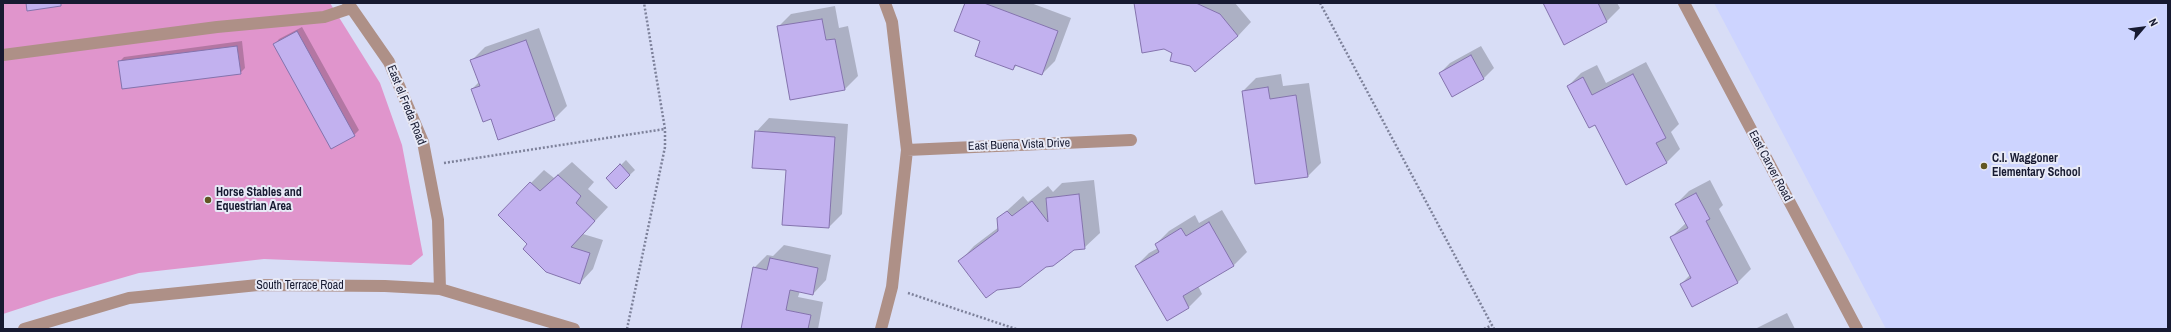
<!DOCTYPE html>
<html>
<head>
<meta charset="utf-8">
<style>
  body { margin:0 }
  #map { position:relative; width:2171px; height:332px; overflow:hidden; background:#d8ddf6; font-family:"Archivo Narrow",sans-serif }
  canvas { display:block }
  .frame { position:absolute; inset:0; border:4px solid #171a31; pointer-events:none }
  .north { position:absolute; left:2123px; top:8px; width:40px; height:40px; -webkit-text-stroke:3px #e8eaf7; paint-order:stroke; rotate:62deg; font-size:11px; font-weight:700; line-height:16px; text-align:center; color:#171a31 }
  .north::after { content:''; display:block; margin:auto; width:14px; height:18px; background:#171a31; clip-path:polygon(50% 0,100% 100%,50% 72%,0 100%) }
</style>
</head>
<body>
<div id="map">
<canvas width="2171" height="332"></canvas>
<div class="frame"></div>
<div class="north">N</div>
</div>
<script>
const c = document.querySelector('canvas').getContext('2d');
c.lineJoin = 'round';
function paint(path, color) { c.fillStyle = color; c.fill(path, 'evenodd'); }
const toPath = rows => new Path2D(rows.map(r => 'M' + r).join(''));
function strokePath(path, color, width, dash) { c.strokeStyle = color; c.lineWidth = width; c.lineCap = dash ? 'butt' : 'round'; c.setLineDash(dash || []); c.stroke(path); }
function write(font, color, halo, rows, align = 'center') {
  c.font = font + ' "Archivo Narrow",sans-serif'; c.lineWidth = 4; c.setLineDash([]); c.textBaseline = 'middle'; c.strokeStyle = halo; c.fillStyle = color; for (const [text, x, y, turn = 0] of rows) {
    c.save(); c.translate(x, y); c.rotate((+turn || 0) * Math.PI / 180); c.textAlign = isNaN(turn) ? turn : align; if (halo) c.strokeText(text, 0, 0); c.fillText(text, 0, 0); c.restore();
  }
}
paint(toPath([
  [1714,3,2168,3,2168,329,1886,329]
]), '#cdd4ff');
paint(toPath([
  [3,3,330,3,380,83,402,145,423,255,411,265,264,259,139,273,52,298,3,314]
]), '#e095cc');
paint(toPath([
  [966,3,1031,3,1071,18,1055,61,1042,74,1017,65,1013,69],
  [1135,3,1235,3,1251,22,1238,36,1191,65,1164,48],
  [1544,3,1617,3,1620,8,1607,21,1564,43],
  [835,6,839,28,848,26,858,76,845,89,790,99,778,27,791,14],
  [302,27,359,130,354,135,274,45,279,39],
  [539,28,567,106,554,119,491,118,472,89,479,82,471,61,485,47],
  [242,41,245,68,240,73,119,62,124,57],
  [1481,46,1494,68,1484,78,1452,96,1440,73,1450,63],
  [1646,62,1679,124,1671,132,1680,149,1666,163,1568,86,1581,73,1597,65,1606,83],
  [1281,74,1283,86,1309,83,1321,163,1308,176,1243,91,1256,78],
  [769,118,848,124,842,214,829,227,787,169,756,132],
  [626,160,635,170,616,188,608,178],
  [572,162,594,182,588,189,608,207,583,234,603,240,593,269,580,283,528,244,499,215,544,170,554,178],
  [1094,180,1100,233,1084,248,959,262,974,246,999,227,998,219,1023,196,1028,202,1048,186,1053,192,1062,183],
  [1710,180,1723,205,1719,209,1751,269,1738,282,1692,306,1681,284,1690,275,1671,237,1686,223,1676,204,1689,191],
  [1222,210,1247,252,1234,265,1198,286,1202,294,1189,307,1167,319,1136,266,1149,253,1158,248,1156,244,1169,231,1195,215,1199,223],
  [784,245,831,255,826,280,813,294,800,291,798,297,823,302,818,329,742,329,754,268,767,255,773,256],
  [1787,313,1795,329,1755,329]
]), '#0003');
const building = toPath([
  [26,3,61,3,61,6,27,11,26,3],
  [965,3,984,3,1058,31,1042,75,1015,65,1013,70,975,56,980,41,954,31,965,3],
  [1134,3,1196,3,1220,14,1238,36,1195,72,1190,66,1170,61,1172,53,1164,49,1142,53,1134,3],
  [1543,3,1598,3,1607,22,1564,45,1543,3],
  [822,19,826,40,835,39,845,90,790,100,777,26,822,19],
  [297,31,355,136,331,149,273,44,297,31],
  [526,40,555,120,498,140,491,119,483,122,471,89,480,86,470,60,526,40],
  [237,46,241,74,122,89,118,61,237,46],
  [1471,55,1484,79,1452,97,1439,73,1471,55],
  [1633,74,1666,138,1656,143,1667,163,1626,185,1595,125,1589,128,1567,86,1583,77,1592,95,1633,74],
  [1268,87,1270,99,1296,95,1308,177,1255,184,1242,91,1268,87],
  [755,131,835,137,829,228,782,225,786,170,752,168,755,131],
  [620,164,630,175,616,189,606,178,620,164],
  [558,175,581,196,576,203,595,221,571,247,590,253,580,284,546,272,523,249,527,244,498,215,530,182,540,191,558,175],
  [1696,193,1710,219,1706,221,1738,283,1692,307,1680,284,1691,278,1670,237,1688,228,1675,204,1696,193],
  [1079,194,1085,249,1074,250,1053,266,1046,267,1020,287,997,290,986,298,958,261,998,231,997,218,1007,211,1012,216,1032,201,1048,222,1046,198,1079,194],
  [1209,222,1234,266,1183,296,1189,308,1167,321,1135,266,1159,252,1155,244,1181,228,1186,236,1209,222],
  [770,258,818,268,813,295,790,290,786,310,811,315,808,329,741,329,753,267,767,270,770,258]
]);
paint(building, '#c2b1ef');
strokePath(building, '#8473ad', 1);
strokePath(toPath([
  [1320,3,1494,329],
  [444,163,665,129],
  [908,293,1016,329],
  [627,329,665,147,665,129,644,3],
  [1484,329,1492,325]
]), '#7d819a', 2.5, [2, 2]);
strokePath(toPath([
  [348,3,389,62,423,142,438,220,440,289],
  [1684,3,1857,329],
  [3,55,217,27,324,17,351,8],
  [907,150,1131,140],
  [24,329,129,298,258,285,385,286,440,289,574,329],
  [881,329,892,287,907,150,892,22,885,3]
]), '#ae9087', 12);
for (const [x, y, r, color] of [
  [1984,166,4,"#615622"],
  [208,200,4,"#615622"]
]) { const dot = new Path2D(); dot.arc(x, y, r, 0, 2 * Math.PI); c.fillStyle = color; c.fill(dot); strokePath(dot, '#e8eaf7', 1.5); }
write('12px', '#171a31', '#e8eaf7', [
  ["East el Freda Road",406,105,68],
  ["East Buena Vista Drive",1019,145,-2],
  ["East Carver Road",1770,166,62],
  ["South Terrace Road",300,286]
]);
write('bold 12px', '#171a31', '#e8eaf7', [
  ["C.I. Waggoner",1992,159],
  ["Elementary School",1992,173],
  ["Horse Stables and",216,193],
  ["Equestrian Area",216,207]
], 'left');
</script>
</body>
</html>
